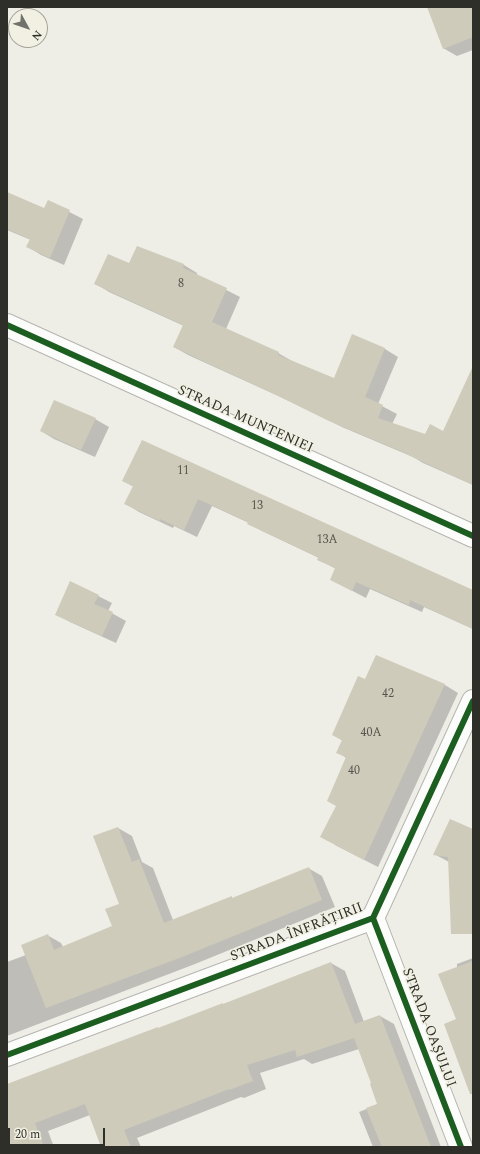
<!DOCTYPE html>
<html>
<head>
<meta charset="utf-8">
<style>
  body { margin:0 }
  #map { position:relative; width:480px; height:1154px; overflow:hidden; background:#eeede6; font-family:Spectral,serif }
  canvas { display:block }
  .frame { position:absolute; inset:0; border:8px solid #2f2f2a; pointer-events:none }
  .north { position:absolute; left:8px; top:8px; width:40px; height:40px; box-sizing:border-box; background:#f1f0e2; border:1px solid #a3a398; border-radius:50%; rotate:130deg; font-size:11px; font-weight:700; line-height:16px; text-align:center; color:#2f2f2a }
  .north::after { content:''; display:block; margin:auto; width:14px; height:18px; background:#72726c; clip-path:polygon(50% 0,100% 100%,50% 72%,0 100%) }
  .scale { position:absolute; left:8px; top:1128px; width:97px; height:18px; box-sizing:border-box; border:2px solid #2f2f2a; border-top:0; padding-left:5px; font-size:12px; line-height:14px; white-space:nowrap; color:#2f2f2a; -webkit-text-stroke:3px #f1f0e2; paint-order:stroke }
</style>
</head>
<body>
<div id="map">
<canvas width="480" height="1154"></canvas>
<div class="frame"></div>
<div class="north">N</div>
<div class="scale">20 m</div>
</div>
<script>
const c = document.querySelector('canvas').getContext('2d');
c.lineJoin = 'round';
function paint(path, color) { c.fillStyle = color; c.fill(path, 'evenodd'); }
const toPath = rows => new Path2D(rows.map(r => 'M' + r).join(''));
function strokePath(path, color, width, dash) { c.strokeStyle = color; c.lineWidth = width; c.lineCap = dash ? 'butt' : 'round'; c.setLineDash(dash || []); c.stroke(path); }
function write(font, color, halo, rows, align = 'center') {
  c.font = font + ' Spectral,serif'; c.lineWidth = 3; c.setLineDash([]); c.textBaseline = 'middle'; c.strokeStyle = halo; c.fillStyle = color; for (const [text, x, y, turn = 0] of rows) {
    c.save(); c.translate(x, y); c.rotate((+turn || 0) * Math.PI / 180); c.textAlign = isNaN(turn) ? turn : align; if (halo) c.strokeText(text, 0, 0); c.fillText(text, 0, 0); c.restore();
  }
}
paint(toPath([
  [428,7,473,7,473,50,457,56,443,48],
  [7,193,45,209,48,201,83,219,64,265,41,255,28,247,31,240,7,230],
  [137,247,184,265,197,273,197,275,240,297,226,329,278,353,292,361,335,379,353,335,385,349,398,357,378,404,397,414,392,424,425,436,444,432,473,369,473,485,423,463,413,457,342,427,285,399,188,355,174,347,184,326,109,292,96,284,130,264],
  [95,419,109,427,95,457,54,439,41,431],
  [143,441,473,591,473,629,424,607,422,612,370,589,366,598,345,587,336,569,318,559,319,558,262,531,249,523,212,506,197,537,174,526,173,528,139,512,126,504,134,487,123,481],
  [98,596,112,603,108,611,126,621,116,643,70,622,56,614],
  [377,656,445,685,458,693,378,867,335,845,337,806,346,758,338,752,343,741,333,735,366,681],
  [118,828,132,836,142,862,153,868,173,920,231,898,233,899,308,868,322,876,335,907,195,964,7,1036,7,962,26,955,47,935,61,943,63,947,113,926,120,905],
  [473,830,473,922,449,862,434,854],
  [473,958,473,1091,457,1020,457,964],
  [331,963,345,971,364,1022,380,1016,394,1024,441,1147,373,1147,359,1112,379,1104,359,1049,312,1064,304,1059,260,1073,266,1089,244,1098,241,1097,137,1138,141,1147,102,1147,90,1115,48,1131,54,1147,7,1147,7,1085,224,1005]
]), '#0003');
paint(toPath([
  [427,7,473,7,473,37,443,49],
  [7,192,44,208,48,200,70,210,50,258,26,247,30,239,7,229],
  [137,246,184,264,183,268,227,288,212,322,279,352,278,355,334,378,352,334,385,348,365,397,383,405,378,418,425,434,430,424,443,431,473,366,473,485,408,455,408,454,327,420,270,392,173,347,183,325,94,284,108,254,129,263],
  [54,400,96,418,81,450,40,431],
  [142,440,473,590,473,629,410,600,409,605,356,582,352,591,330,580,335,568,317,560,318,557,247,524,248,522,198,499,184,530,160,519,160,521,124,504,133,486,122,481],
  [70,581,99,595,94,604,113,612,102,636,55,615],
  [376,655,445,684,364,860,320,837,336,806,327,801,346,757,336,753,342,740,332,735,358,676,365,679],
  [450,819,473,829,473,934,451,934,448,857,433,855],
  [118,827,132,862,139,859,164,923,232,896,232,898,309,867,322,900,182,957,46,1008,21,945,48,934,54,950,112,926,105,909,119,904,93,836],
  [473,961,473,1094,470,1094,444,1024,456,1019,438,974],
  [331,962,355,1024,380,1015,431,1147,382,1147,366,1108,377,1104,370,1084,371,1083,354,1038,297,1057,295,1050,247,1065,253,1081,229,1090,229,1089,124,1130,131,1147,101,1147,85,1104,35,1123,44,1147,7,1147,7,1084,158,1027,158,1028,223,1003,223,1004]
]), '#cecbba');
const minor = toPath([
  [7,325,473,536],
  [373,918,461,1147],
  [7,1055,373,918,473,701]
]);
strokePath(minor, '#b5b5b0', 24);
strokePath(minor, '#fcfcfb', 22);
strokePath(toPath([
  [7,325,473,536],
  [373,918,461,1147],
  [7,1055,373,918,473,701]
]), '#1b5e20', 6);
write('12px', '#57564e', null, [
  ["8",181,285],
  ["11",183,472],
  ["13",257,507],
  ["13A",327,541],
  ["42",388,695],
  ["40A",371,734],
  ["40",354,772]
]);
write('14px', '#2f2f2a', '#f1f0e2', [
  ["STRADA MUNTENIEI",245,420,24],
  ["STRADA ÎNFRĂȚIRII",297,933,-21],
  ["STRADA OAȘULUI",428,1028,69]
]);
</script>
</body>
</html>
